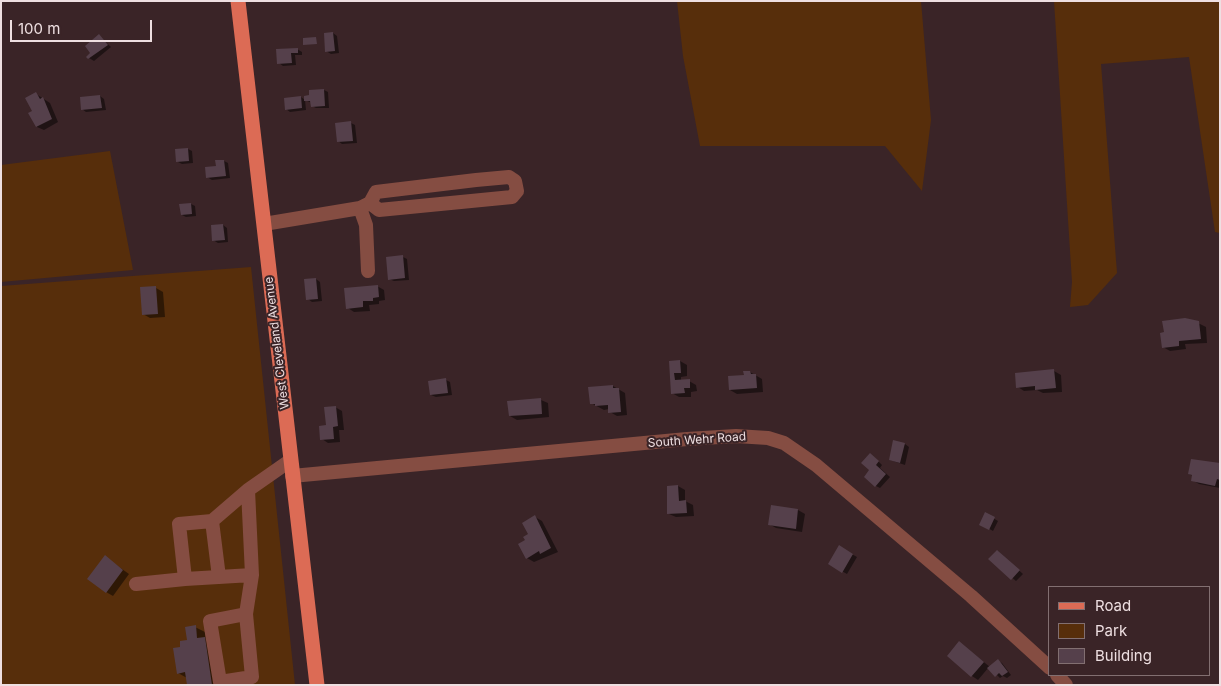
<!DOCTYPE html>
<html>
<head>
<meta charset="utf-8">
<style>
  body { margin:0 }
  #map { position:relative; width:1221px; height:686px; overflow:hidden; background:#3a2427; font-family:Inter,sans-serif }
  canvas { display:block }
  .frame { position:absolute; inset:0; border:2px solid #eedfe1; pointer-events:none }
  .legend { position:absolute; left:1048px; top:586px; width:162px; height:90px; box-sizing:border-box; background:#3a2427; border:1px solid #826f71; margin:0; padding:6px 9px; list-style:none; font-size:15px; color:#eedfe1 }
  .legend li { display:flex; align-items:center; gap:10px; height:25px }
  .legend b { width:25px; border:1px solid #826f71 }
  .scale { position:absolute; left:10px; top:20px; width:142px; height:22px; box-sizing:border-box; border:2px solid #eedfe1; border-top:0; padding-left:6px; font-size:15px; line-height:18px; white-space:nowrap; color:#eedfe1; -webkit-text-stroke:4px #3a2427; paint-order:stroke }
</style>
</head>
<body>
<div id="map">
<canvas width="1221" height="686"></canvas>
<div class="frame"></div>
<ul class="legend">
<li><b style="height:6px;background:#dc6b55"></b>Road</li>
<li><b style="height:14px;background:#572e0b"></b>Park</li>
<li><b style="height:14px;background:#55404b"></b>Building</li>
</ul>
<div class="scale">100 m</div>
</div>
<script>
const c = document.querySelector('canvas').getContext('2d');
c.lineJoin = 'round';
function paint(path, color) { c.fillStyle = color; c.fill(path, 'evenodd'); }
const toPath = rows => new Path2D(rows.map(r => 'M' + r).join(''));
function strokePath(path, color, width, dash) { c.strokeStyle = color; c.lineWidth = width; c.lineCap = dash ? 'butt' : 'round'; c.setLineDash(dash || []); c.stroke(path); }
function write(font, color, halo, rows, align = 'center') {
  c.font = font + ' Inter,sans-serif'; c.lineWidth = 4; c.setLineDash([]); c.textBaseline = 'middle'; c.strokeStyle = halo; c.fillStyle = color; for (const [text, x, y, turn = 0] of rows) {
    c.save(); c.translate(x, y); c.rotate((+turn || 0) * Math.PI / 180); c.textAlign = isNaN(turn) ? turn : align; if (halo) c.strokeText(text, 0, 0); c.fillText(text, 0, 0); c.restore();
  }
}
paint(toPath([
  [677,1,921,1,931,120,922,191,885,146,700,146,683,56],
  [1054,1,1220,1,1220,233,1215,232,1189,57,1101,64,1117,273,1088,305,1070,307,1072,282],
  [110,151,133,270,1,282,1,165],
  [251,267,295,685,1,685,1,286]
]), '#572e0b');
paint(toPath([
  [333,33,337,36,339,53,331,54,326,51,325,34],
  [99,36,111,47,94,61,89,58],
  [297,49,302,52,302,55,295,55,296,65,283,66,279,63,278,50],
  [324,90,328,92,329,108,316,108,312,106,312,103,305,100,306,110,290,112,286,109,301,97,305,100],
  [36,94,50,103,58,122,44,130,37,127,30,113,33,112],
  [100,96,104,99,106,110,86,112,82,109,81,98],
  [351,123,355,125,357,143,342,144,338,141],
  [188,149,192,151,193,163,182,164,178,162],
  [224,161,228,163,230,178,212,180,207,177],
  [191,204,195,206,196,216,186,217,182,215],
  [223,225,227,228,228,242,218,243,213,240],
  [403,257,407,259,409,280,394,281,389,279],
  [316,279,320,282,322,301,312,302,308,299],
  [377,286,384,290,385,300,379,301,379,304,369,305,370,311,354,312,348,308],
  [156,288,163,292,165,317,150,318,143,314],
  [1198,323,1206,327,1207,343,1185,344,1186,349,1170,351,1163,347],
  [680,361,687,365,687,376,681,377,681,381,689,381,696,385,697,391,691,392,691,397,679,397,672,393,670,362],
  [1054,371,1061,375,1062,392,1043,393,1037,390,1024,391,1018,387],
  [750,372,762,379,763,392,737,394,730,390],
  [446,380,450,382,452,395,436,397,431,395],
  [613,386,625,393,627,415,617,416,610,412,609,409,604,410,591,403],
  [541,400,548,403,549,417,517,420,510,416],
  [335,407,342,411,344,430,339,430,340,442,328,443,322,439],
  [905,444,909,447,905,465,890,460],
  [874,457,882,465,880,468,890,477,880,488,876,486,871,470],
  [1220,465,1220,488,1199,484,1192,480,1193,476,1189,474],
  [678,486,685,490,685,501,693,505,694,516,676,517,669,514],
  [798,510,805,514,802,532,776,528,769,524],
  [986,514,998,521,993,531,981,524],
  [535,517,542,521,558,552,534,562,527,558,527,540],
  [839,547,857,557,847,574,829,564],
  [998,551,1023,574,1016,581,990,559],
  [105,557,129,574,113,596,106,592],
  [195,627,205,632,206,638,214,643,220,685,188,685,187,678,178,673,182,648],
  [960,643,990,667,998,661,1002,663,1011,675,1007,678,1003,676,1000,678,989,667,978,680,972,676]
]), '#0007');
paint(toPath([
  [333,32,335,51,325,52,324,33],
  [99,34,108,45,88,59,86,57,90,53,85,46],
  [316,37,317,44,303,45,303,38],
  [298,48,298,53,291,53,292,63,277,64,276,49],
  [324,89,325,106,311,107,310,101,304,101,304,96,309,95,309,90],
  [36,92,40,99,43,97,52,119,36,127,28,113,32,111,25,98],
  [100,95,102,108,81,110,80,97],
  [301,96,302,108,285,110,284,98],
  [351,121,353,141,337,142,335,123],
  [188,148,189,161,176,162,175,149],
  [215,160,224,160,226,176,206,178,205,167,216,166],
  [191,203,192,214,181,215,179,204],
  [223,224,225,240,212,241,211,225],
  [403,255,405,278,388,280,386,257],
  [316,278,318,299,306,300,304,279],
  [378,285,379,297,373,298,373,301,363,301,363,307,346,309,344,288],
  [156,286,158,314,142,315,140,287],
  [1185,318,1199,321,1201,339,1179,341,1179,346,1162,348,1160,333,1164,332,1162,321],
  [680,360,681,373,674,373,675,380,690,379,690,388,684,388,685,393,671,394,669,361],
  [1054,369,1056,388,1035,390,1035,386,1016,388,1015,373],
  [743,371,750,371,751,374,756,374,757,388,729,390,728,376,744,375],
  [446,378,448,393,430,395,428,381],
  [613,385,613,388,619,388,621,412,608,413,608,405,595,406,595,404,590,404,588,387],
  [541,398,542,414,509,416,507,401],
  [336,406,338,426,333,427,334,439,320,440,319,426,326,425,324,407],
  [893,440,905,443,900,463,889,460],
  [870,453,879,461,876,465,886,474,875,487,864,477,869,470,861,463],
  [1191,459,1220,463,1220,480,1217,479,1215,486,1191,481,1192,475,1188,474],
  [678,485,679,501,686,500,687,513,667,514,667,486],
  [771,505,798,509,796,529,768,525],
  [985,512,995,517,989,530,979,525],
  [535,515,551,548,540,554,539,551,526,559,518,544,525,540,523,537,528,534,522,523],
  [839,545,853,554,842,573,828,564],
  [997,550,1020,570,1011,580,988,559],
  [105,555,123,570,106,593,87,579],
  [196,625,197,638,205,637,212,685,187,685,185,672,177,674,173,648,180,647,180,641,187,640,185,627],
  [959,641,984,662,971,677,947,656],
  [998,659,1008,672,1002,676,999,673,995,677,987,668]
]), '#55404b');
strokePath(toPath([
  [360,208,370,203,376,192,476,180,509,177,515,181,517,191,512,197,379,210,370,203],
  [264,224,360,208,366,225,368,271],
  [292,476,687,439,736,436,768,438,784,443,816,465,971,596,1050,668],
  [212,521,219,577],
  [185,579,252,575,248,490],
  [136,584,185,579,179,524,212,521,248,490,291,460],
  [246,614,210,621,220,682,252,677,246,614,252,575],
  [1057,675,1066,685]
]), '#854d42', 14);
strokePath(toPath([
  [238,1,317,685]
]), '#dc6b55', 15);
write('12px', '#eedfe1', '#3a2427', [
  ["West Cleveland Avenue",277,343,-97],
  ["South Wehr Road",697,440,-4]
]);
</script>
</body>
</html>
